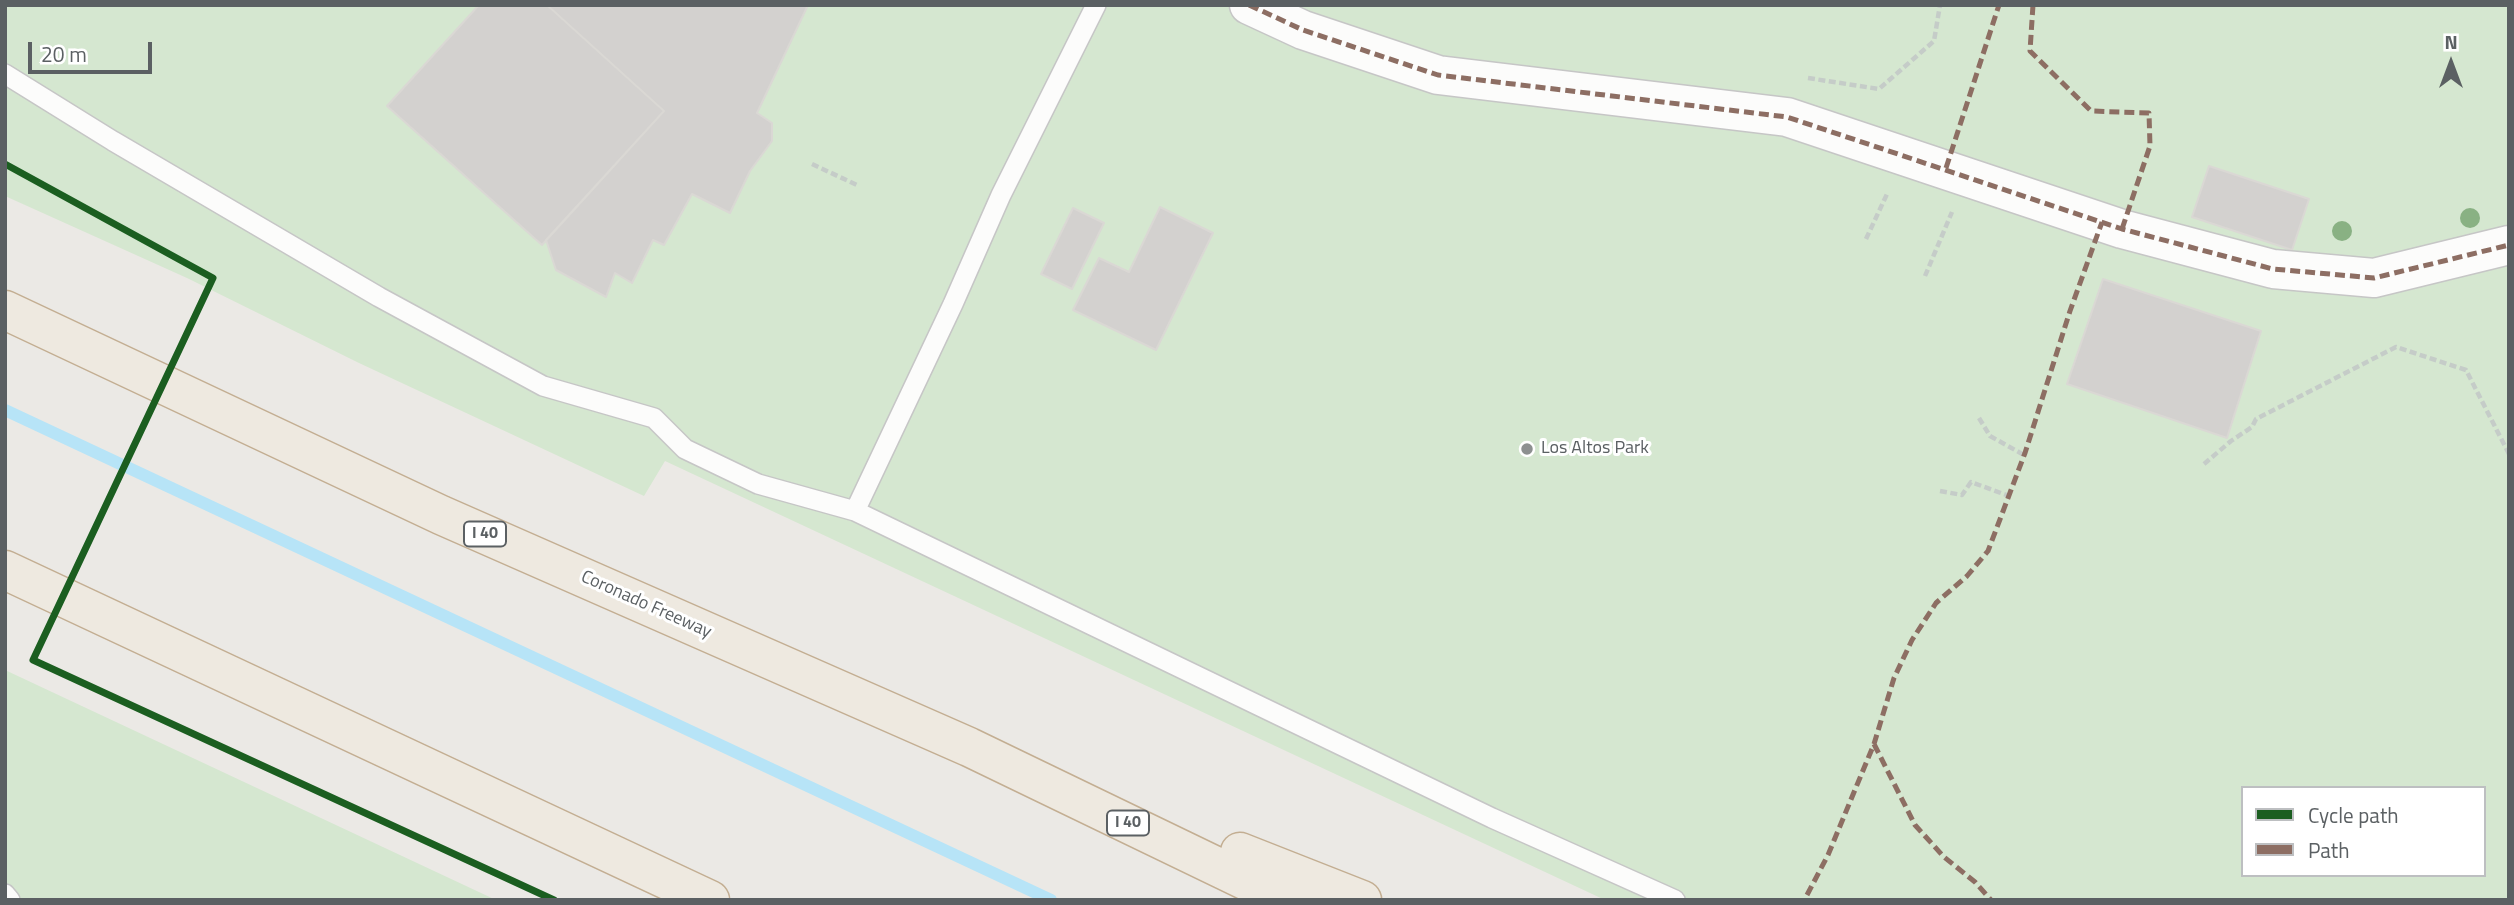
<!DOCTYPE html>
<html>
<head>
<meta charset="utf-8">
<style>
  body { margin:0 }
  #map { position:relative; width:2514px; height:905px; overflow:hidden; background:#ebe9e5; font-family:"Titillium Web",sans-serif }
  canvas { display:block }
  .frame { position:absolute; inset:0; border:7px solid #5b6063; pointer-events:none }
  .legend { position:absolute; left:2241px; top:786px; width:245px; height:91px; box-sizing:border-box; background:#fff; border:2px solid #bdbfc1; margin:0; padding:9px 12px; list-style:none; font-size:21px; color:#5b6063 }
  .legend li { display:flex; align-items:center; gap:14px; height:35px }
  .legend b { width:35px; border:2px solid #bdbfc1 }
  .north { position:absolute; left:2416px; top:28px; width:70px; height:70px; -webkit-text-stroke:5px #fff; paint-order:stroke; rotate:0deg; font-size:19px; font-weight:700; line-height:28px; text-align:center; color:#5b6063 }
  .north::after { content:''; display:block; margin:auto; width:24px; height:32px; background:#5b6063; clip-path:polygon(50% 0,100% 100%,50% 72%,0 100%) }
  .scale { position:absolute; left:28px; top:42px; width:124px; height:32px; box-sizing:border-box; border:4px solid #5b6063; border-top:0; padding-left:9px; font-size:21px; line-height:24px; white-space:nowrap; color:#5b6063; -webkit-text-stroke:5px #fff; paint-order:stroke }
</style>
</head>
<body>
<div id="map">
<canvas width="2514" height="905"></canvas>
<div class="frame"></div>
<ul class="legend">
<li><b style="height:9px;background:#1b5e20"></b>Cycle path</li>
<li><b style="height:9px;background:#8d6e63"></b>Path</li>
</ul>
<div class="north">N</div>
<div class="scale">20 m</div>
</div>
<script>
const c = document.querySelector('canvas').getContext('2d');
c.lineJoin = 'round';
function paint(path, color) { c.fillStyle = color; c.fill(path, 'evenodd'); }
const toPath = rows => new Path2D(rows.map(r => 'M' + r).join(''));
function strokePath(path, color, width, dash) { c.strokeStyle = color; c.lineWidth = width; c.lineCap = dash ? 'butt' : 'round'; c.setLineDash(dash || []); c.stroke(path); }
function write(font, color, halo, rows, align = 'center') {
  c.font = font + ' "Titillium Web",sans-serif'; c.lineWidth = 6; c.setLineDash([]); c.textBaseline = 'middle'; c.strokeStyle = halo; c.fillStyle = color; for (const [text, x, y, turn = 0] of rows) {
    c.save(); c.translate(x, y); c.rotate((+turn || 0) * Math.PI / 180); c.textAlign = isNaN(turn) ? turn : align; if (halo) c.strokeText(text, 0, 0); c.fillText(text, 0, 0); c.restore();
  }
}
paint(toPath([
  [5,5,2509,5,2509,900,1605,900,665,461,644,496,359,363,187,278,5,196],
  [2243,788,2484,788,2484,875,2243,875],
  [5,670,496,900,5,900]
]), '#d5e7d0');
strokePath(toPath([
  [5,410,1051,900]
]), '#b7e4f7', 12);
const building = toPath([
  [479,5,547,5,664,111,542,245,387,106,479,5],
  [547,5,808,5,757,113,772,123,772,141,750,171,730,213,692,194,664,245,653,240,632,283,615,273,606,297,556,270,546,240,664,111,547,5],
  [2209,166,2309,199,2292,250,2192,217,2209,166],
  [1160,207,1213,233,1156,350,1073,310,1099,258,1129,272,1160,207],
  [1073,208,1104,223,1072,289,1041,274,1073,208],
  [2103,279,2261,331,2227,438,2067,384,2103,279]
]);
paint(building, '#d3d1cf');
strokePath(building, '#dad8d4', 2);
const lane = toPath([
  [5,74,113,141,379,297,543,386,654,418,685,449,758,484,855,511,953,304,1001,195,1096,5],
  [855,511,1492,818,1675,900],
  [5,894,10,900]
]);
const street = toPath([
  [1249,5,1303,30,1438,75,1787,117,2122,229,2273,269,2374,278,2509,245]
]);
const highway = toPath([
  [5,310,441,515,969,747,1286,900],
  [5,570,710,900],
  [1240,852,1362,900]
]);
strokePath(lane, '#c6c6c6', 22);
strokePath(street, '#c6c6c6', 41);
strokePath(highway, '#c3ae92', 41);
strokePath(toPath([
  [1808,78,1879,89,1934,41,1940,5],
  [812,164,859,186],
  [1866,239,1887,194],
  [1925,276,1952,212],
  [1979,418,1990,436,2024,455],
  [2204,464,2231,441,2252,427,2256,419,2396,347,2466,370,2509,454],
  [1940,491,1962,495,1971,482,2009,496]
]), '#c5ccc8', 4.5, [7, 3.5]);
strokePath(lane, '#fcfcfb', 19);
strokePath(street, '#fcfcfb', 38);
strokePath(highway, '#eee9e0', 38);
strokePath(toPath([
  [1249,5,1303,30,1438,75,1787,117,2122,229,2273,269,2374,278,2509,245],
  [2033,5,2030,51,2091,111,2149,113,2150,146,2122,229],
  [1946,168,1999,5],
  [1874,744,1915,825,1944,857,1975,882,1991,900],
  [1807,895,1828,855,1852,797,1874,744,1894,678,1912,640,1936,603,1967,576,1988,551,2025,453,2070,311,2102,222]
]), '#8d6e63', 5, [10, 5]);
strokePath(toPath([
  [5,164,213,278,33,660,554,900]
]), '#1b5e20', 7);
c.fillStyle = '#89b183';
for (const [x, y] of [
  [2470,218],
  [2342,231]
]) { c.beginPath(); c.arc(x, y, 10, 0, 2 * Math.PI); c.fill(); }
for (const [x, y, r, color] of [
  [1527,449,7,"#8d9090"]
]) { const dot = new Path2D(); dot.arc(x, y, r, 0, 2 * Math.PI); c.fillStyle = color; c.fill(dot); strokePath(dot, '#fff', 2.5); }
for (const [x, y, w] of [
  [485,534,42],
  [1128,823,42]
]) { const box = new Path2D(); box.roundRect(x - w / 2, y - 12.5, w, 25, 5); c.fillStyle = '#fff'; c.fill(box); strokePath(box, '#5b6063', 2); }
write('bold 16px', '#5b6063', null, [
  ["I 40",485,534],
  ["I 40",1128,823]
]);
write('18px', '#5b6063', '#fff', [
  ["Los Altos Park",1541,449]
], 'left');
write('18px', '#5b6063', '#fff', [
  ["Coronado Freeway",646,605,24]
]);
</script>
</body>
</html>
